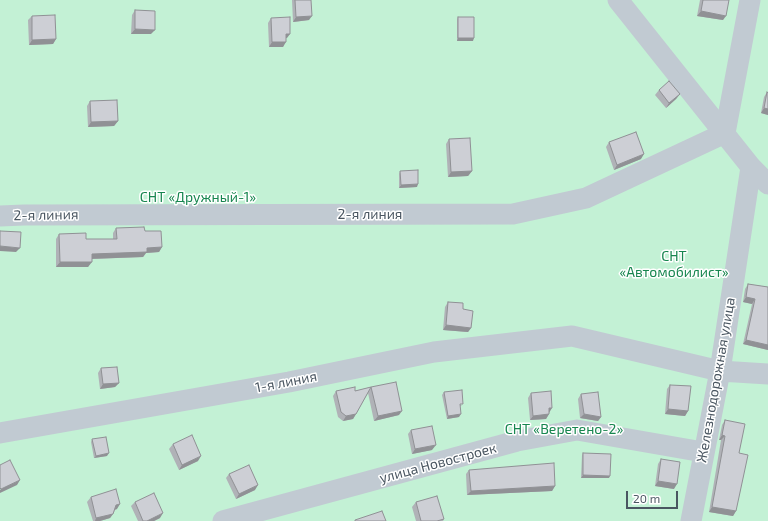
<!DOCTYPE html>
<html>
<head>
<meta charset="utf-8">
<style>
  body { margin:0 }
  #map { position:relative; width:768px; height:521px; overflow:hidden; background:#f5f3f3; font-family:"Exo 2",sans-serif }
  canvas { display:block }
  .scale { position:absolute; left:626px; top:491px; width:52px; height:18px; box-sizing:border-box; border:2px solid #4a5661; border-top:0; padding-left:5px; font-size:12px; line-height:14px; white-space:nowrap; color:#4a5661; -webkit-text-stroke:3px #fff; paint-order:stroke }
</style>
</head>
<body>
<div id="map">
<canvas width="768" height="521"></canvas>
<div class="scale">20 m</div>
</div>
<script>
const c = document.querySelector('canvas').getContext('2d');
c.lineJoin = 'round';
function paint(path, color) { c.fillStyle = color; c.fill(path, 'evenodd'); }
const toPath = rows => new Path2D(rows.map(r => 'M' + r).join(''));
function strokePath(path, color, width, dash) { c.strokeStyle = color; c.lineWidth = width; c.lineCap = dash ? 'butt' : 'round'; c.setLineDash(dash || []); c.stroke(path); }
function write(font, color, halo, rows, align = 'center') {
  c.font = font + ' "Exo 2",sans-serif'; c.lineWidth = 3; c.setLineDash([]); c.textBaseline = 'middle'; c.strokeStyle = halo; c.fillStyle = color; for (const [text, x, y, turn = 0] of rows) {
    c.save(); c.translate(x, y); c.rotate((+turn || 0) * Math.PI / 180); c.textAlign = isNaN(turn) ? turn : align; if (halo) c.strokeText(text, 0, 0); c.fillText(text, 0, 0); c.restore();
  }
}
paint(toPath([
  [0,0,768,0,768,521,0,521]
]), '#c3f1d5');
strokePath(toPath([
  [618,0,751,167,768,184],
  [725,133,750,0],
  [0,216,24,215,513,214,586,198,725,133],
  [0,433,289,382,434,352,572,336,720,371,768,374],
  [223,521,517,441,577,430,703,452],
  [691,521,720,371,751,167]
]), '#c1cad2', 21);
paint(toPath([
  [292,0,311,0,309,20,293,22],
  [700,0,729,0,723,20,697,16],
  [135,10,151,34,131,34,132,15],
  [32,16,56,39,53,44,29,45,28,20],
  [458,17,473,41,457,41,457,19],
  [271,18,287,38,286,38,283,47,269,47,268,23],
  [659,90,680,94,676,99,666,108,655,95],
  [767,92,768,93,768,115,761,113,764,97],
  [90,101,118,121,114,126,88,127,87,106],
  [449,139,472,171,468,176,448,177,446,144],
  [609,142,641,159,614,170,606,147],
  [400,171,417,187,399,188,399,174],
  [116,228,145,231,162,247,159,252,146,253,143,257,92,259,88,267,56,267,56,239,59,234,86,239,113,239,113,233],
  [748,284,768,287,768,350,743,344,752,304,743,302,745,289],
  [448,302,463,309,471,328,468,332,443,330,445,307],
  [101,368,119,383,115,387,100,389,98,373],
  [670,385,688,411,685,416,665,414,667,389],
  [371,387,399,415,374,421,368,393,356,414,353,419,343,421,338,417,333,396,336,391,355,391],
  [444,392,462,406,460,406,459,417,447,419,442,395],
  [531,393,549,412,549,414,546,419,530,420,528,398],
  [581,394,601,417,598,421,580,418,578,399],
  [725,420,739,453,736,511,733,516,709,512,721,440,719,440,722,425],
  [411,430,432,450,412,454,408,434],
  [92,439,107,456,94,458,91,442],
  [173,444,198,461,179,470,169,449],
  [583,453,609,478,581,478,582,455],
  [661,459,674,489,655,486,658,464],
  [469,470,555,486,552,491,467,495,466,474],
  [229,474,255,490,236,499,226,478],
  [91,497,117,509,115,510,113,514,110,518,100,521,93,521,87,502],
  [135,502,160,518,154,521,138,521,131,506],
  [416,502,444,519,443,521,416,521,412,507]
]), '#b0b2b7');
paint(toPath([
  [701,11,726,16,723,20,697,16],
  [312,16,309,20,293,22,296,17],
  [135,29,155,30,151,34,131,34],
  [286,34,290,34,287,38,282,39],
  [458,38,474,38,473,41,457,41],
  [56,39,53,44,29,45,32,40],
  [272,42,286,42,283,47,269,47],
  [680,94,676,99,666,108,669,103],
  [764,108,768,109,768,115,761,113],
  [118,121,114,126,88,127,91,122],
  [644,154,641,159,614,170,617,165],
  [472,171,468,176,448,177,451,172],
  [418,184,417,187,399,188,401,185],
  [0,246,20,248,16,252,0,251],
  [162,247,159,252,146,253,143,257,88,259,92,254,147,248],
  [60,262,92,262,88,267,56,267],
  [746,297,755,299,752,304,743,302],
  [446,325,471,328,468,332,443,330],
  [746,340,768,345,768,350,743,344],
  [119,383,115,387,100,389,103,384],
  [549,408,552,408,549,413],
  [668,409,688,411,685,416,665,414],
  [402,411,399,415,374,421,378,416],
  [356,414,353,419,343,421,346,416],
  [461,414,459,417,447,419,448,416],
  [549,414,546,419,530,420,533,416],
  [584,414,601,417,598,421,580,418],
  [722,435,725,436,721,440,719,440],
  [436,445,432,450,412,454,415,449],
  [109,453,107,456,94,458,96,456],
  [201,456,198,461,179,470,182,465],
  [583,475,610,476,609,478,581,478],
  [20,480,17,485,0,493,0,490,1,489],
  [658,481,677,484,674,489,655,486],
  [258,485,255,490,236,499,239,494],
  [555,486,552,491,467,495,471,491],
  [120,504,117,509,113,510,116,505],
  [712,507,736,511,733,516,709,512],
  [163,513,160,518,154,521,147,521],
  [113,514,110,518,100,521,95,521,96,518]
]), '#909195');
const building = toPath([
  [295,0,311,0,312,16,296,17,295,0],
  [703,0,729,0,726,16,701,11,703,0],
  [135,10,155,11,155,30,135,29,135,10],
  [55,15,56,39,32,40,32,16,55,15],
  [290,17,290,34,286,34,286,42,272,42,271,18,290,17],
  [458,17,474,17,474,38,458,38,458,17],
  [669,81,680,94,669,103,659,90,669,81],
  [767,92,768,93,768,109,764,108,767,92],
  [117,100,118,121,91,122,90,101,117,100],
  [636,132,644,154,617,165,609,142,636,132],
  [470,138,472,171,451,172,449,139,470,138],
  [418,170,418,184,401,185,400,171,418,170],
  [144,227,145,231,161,231,162,247,147,248,147,252,92,254,92,262,60,262,59,234,86,233,86,239,117,239,116,228,144,227],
  [0,231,21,232,20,248,0,246,0,231],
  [748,284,768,287,768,345,746,340,755,299,746,297,748,284],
  [448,302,463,303,463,309,473,311,471,328,446,325,448,302],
  [117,367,119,383,103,384,101,368,117,367],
  [396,382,402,411,378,416,371,387,396,382],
  [670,385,691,386,688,411,668,409,670,385],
  [355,387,355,391,371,387,356,414,346,416,341,412,336,391,355,387],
  [462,390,463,404,460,404,461,414,448,416,444,392,462,390],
  [551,391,552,408,549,408,549,414,533,416,531,393,551,391],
  [598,392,601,417,584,414,581,394,598,392],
  [725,420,745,424,739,453,748,455,736,511,712,507,725,436,722,435,725,420],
  [432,426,436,445,415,449,411,430,432,426],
  [192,435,201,456,182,465,173,444,192,435],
  [106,437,109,453,96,456,92,439,106,437],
  [583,453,611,454,610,476,583,475,583,453],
  [661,459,680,462,677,484,658,481,661,459],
  [10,460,20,480,1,489,0,488,0,465,10,460],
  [554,463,555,486,471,491,469,470,554,463],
  [249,465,258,485,239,494,229,474,249,465],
  [116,489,120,504,116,505,113,514,96,518,91,497,116,489],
  [154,493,163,513,147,521,143,521,135,502,154,493],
  [437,496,444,519,437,521,421,521,416,502,437,496],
  [382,511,386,521,355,521,355,520,382,511]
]);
paint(building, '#cdcfd5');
strokePath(building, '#909195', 1);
write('14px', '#17864f', '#fff', [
  ["СНТ «Дружный-1»",198,197],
  ["СНТ",674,256],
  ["«Автомобилист»",674,272],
  ["СНТ «Веретено-2»",564,429]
]);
write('14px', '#4a5661', '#fff', [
  ["2-я линия",370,214],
  ["2-я линия",46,215,-1],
  ["Железнодорожная улица",716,380,-80],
  ["1-я линия",286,382,-11],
  ["улица Новостроек",438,463,-15]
]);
</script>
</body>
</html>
